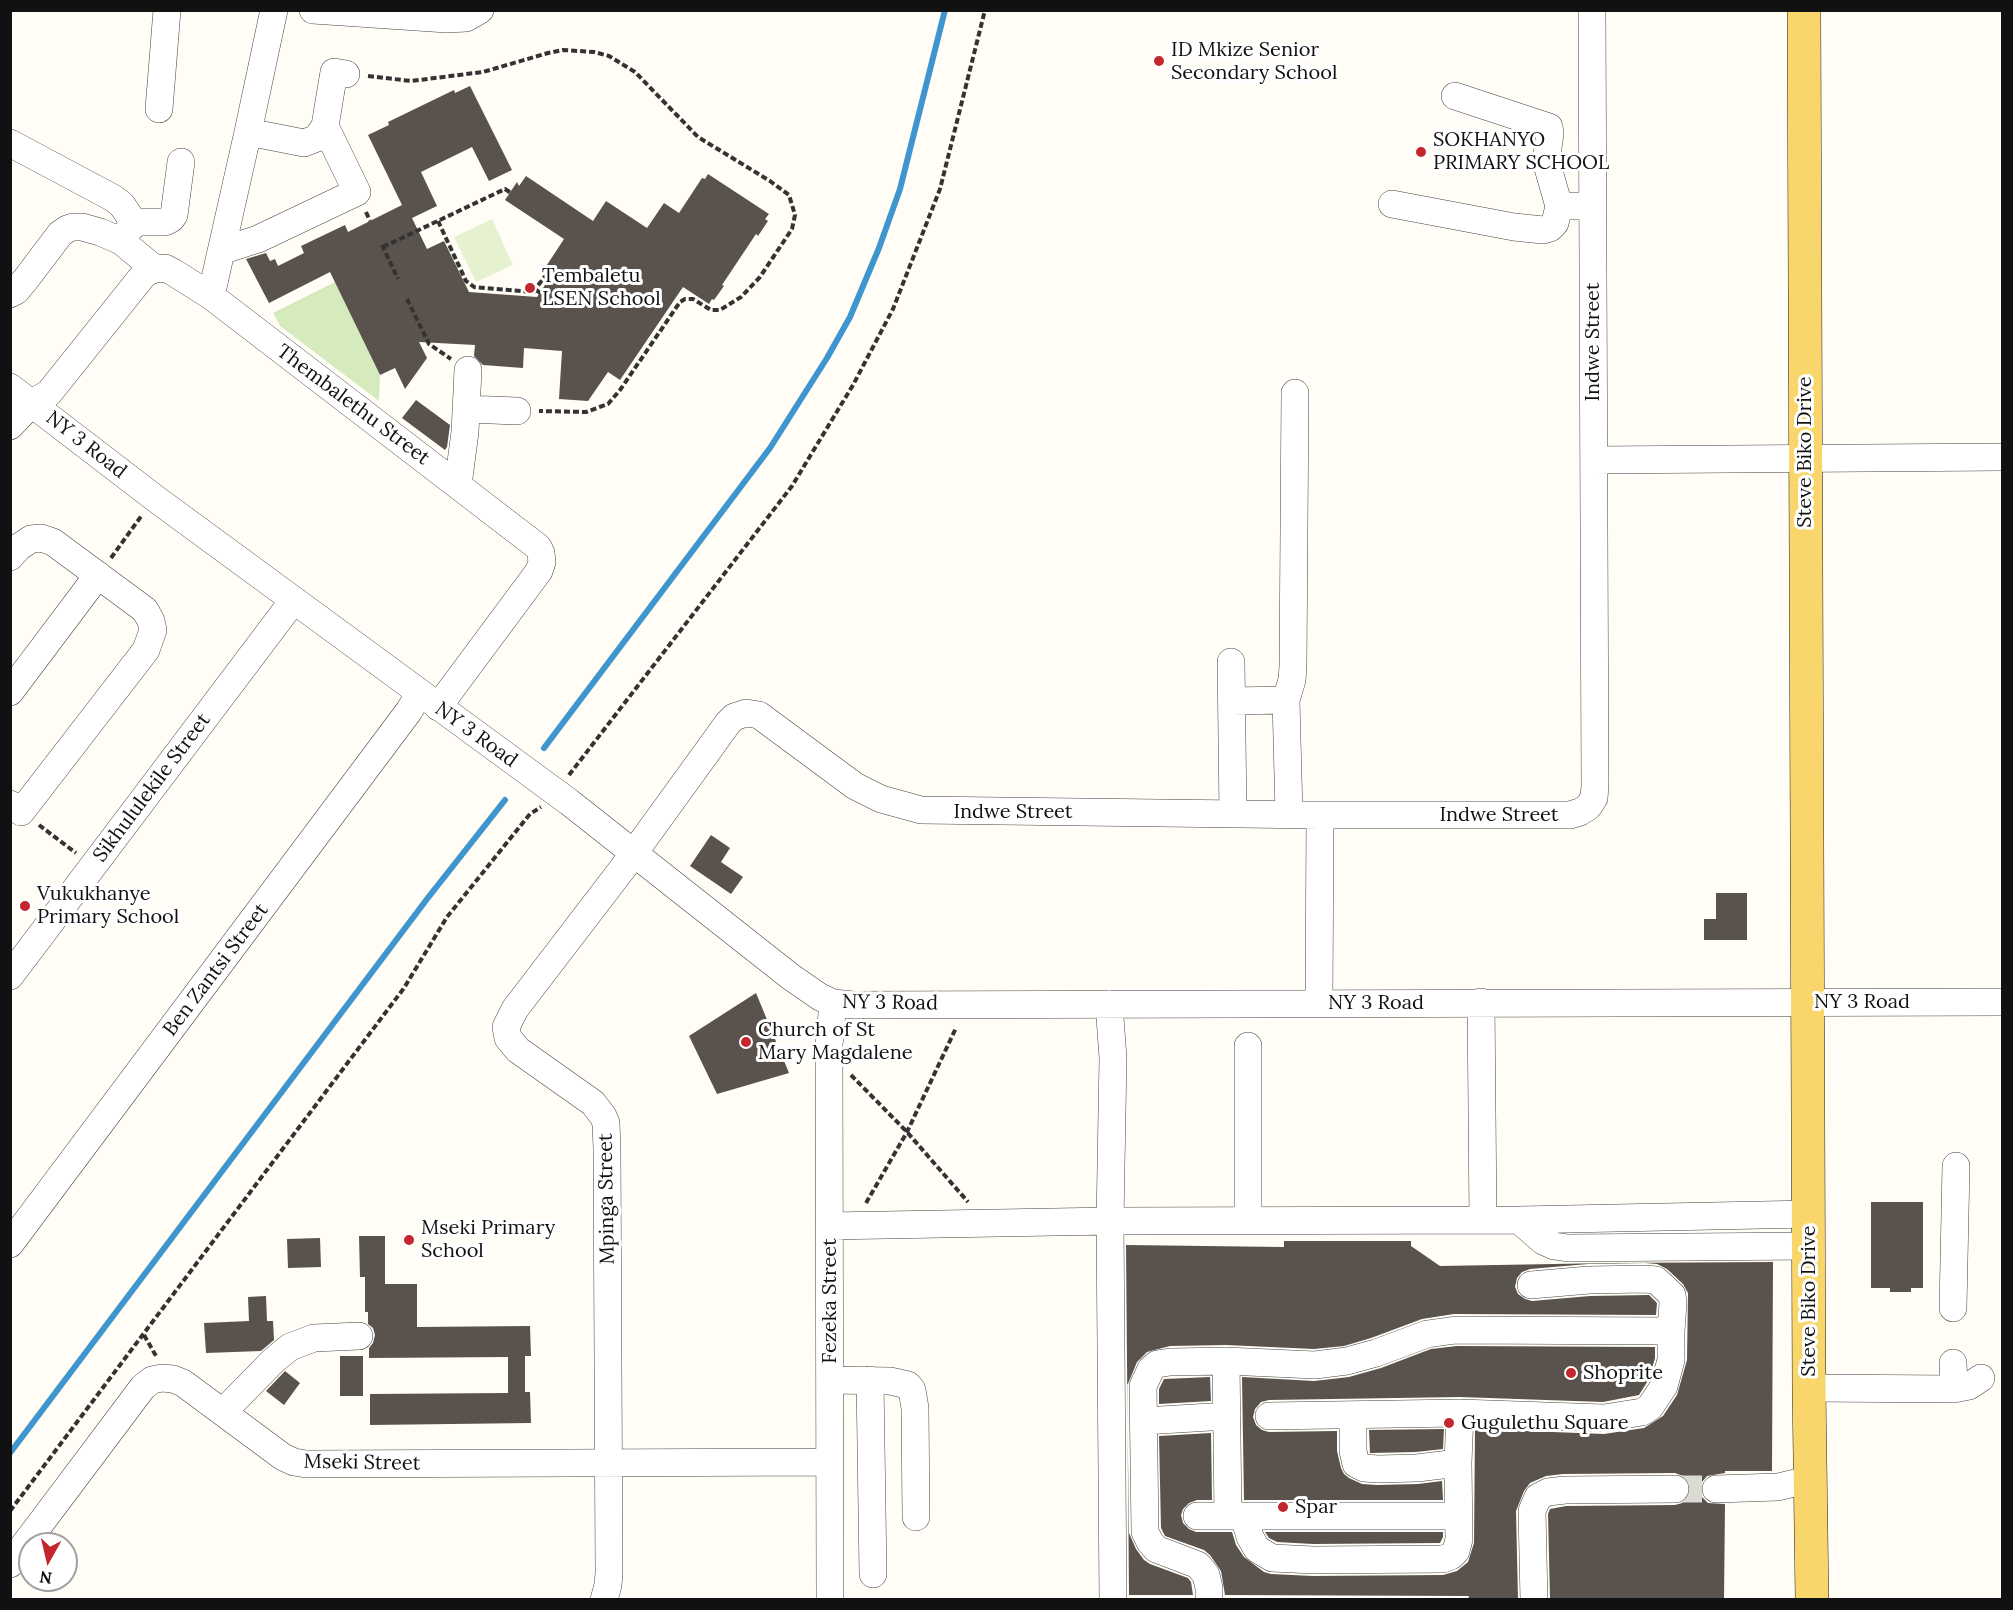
<!DOCTYPE html>
<html>
<head>
<meta charset="utf-8">
<style>
  body { margin:0 }
  #map { position:relative; width:2013px; height:1610px; overflow:hidden; background:#fffdf5; font-family:Lora,serif }
  canvas { display:block }
  .frame { position:absolute; inset:0; border:12px solid #111; pointer-events:none }
  .north { position:absolute; left:18px; top:1532px; width:60px; height:60px; box-sizing:border-box; background:#fff; border:2px solid #a0a0a0; border-radius:50%; rotate:188deg; font-size:16px; font-weight:700; line-height:24px; text-align:center; color:#111 }
  .north::after { content:''; display:block; margin:auto; width:21px; height:27px; background:#c4262e; clip-path:polygon(50% 0,100% 100%,50% 72%,0 100%) }
</style>
</head>
<body>
<div id="map">
<canvas width="2013" height="1610"></canvas>
<div class="frame"></div>
<div class="north">N</div>
</div>
<script>
const c = document.querySelector('canvas').getContext('2d');
c.lineJoin = 'round';
function paint(path, color) { c.fillStyle = color; c.fill(path, 'evenodd'); }
const toPath = rows => new Path2D(rows.map(r => 'M' + r).join(''));
function strokePath(path, color, width, dash) { c.strokeStyle = color; c.lineWidth = width; c.lineCap = dash ? 'butt' : 'round'; c.setLineDash(dash || []); c.stroke(path); }
function write(font, color, halo, rows, align = 'center') {
  c.font = font + ' Lora,serif'; c.lineWidth = 6; c.setLineDash([]); c.textBaseline = 'middle'; c.strokeStyle = halo; c.fillStyle = color; for (const [text, x, y, turn = 0] of rows) {
    c.save(); c.translate(x, y); c.rotate((+turn || 0) * Math.PI / 180); c.textAlign = isNaN(turn) ? turn : align; if (halo) c.strokeText(text, 0, 0); c.fillText(text, 0, 0); c.restore();
  }
}
paint(toPath([
  [335,282,380,375,379,401,280,326,273,313]
]), '#d5ebbd');
paint(toPath([
  [492,219,513,265,476,282,454,237]
]), '#e6f2cf');
strokePath(toPath([
  [544,748,770,448,827,358,850,317,879,248,900,189,945,10],
  [10,1453,427,899,505,800]
]), '#3f96cf', 6);
paint(toPath([
  [470,86,512,170,489,181,472,147,421,172,437,206,412,218,427,249,444,241,469,292,537,297,553,273,545,268,564,239,505,200,517,182,519,186,526,176,593,221,606,201,647,228,664,203,679,213,702,178,705,179,708,174,769,214,765,219,768,221,758,236,756,234,722,285,724,286,714,300,712,299,709,304,683,287,620,380,608,372,588,401,559,399,562,351,524,348,523,368,483,365,474,356,475,345,419,342,427,358,405,389,395,368,380,375,330,272,269,303,246,259,266,253,270,261,275,259,278,266,304,253,301,246,345,225,348,232,402,205,368,135,389,125,388,122,454,90,455,93],
  [416,400,450,425,447,447,445,450,402,418],
  [711,835,730,848,721,862,743,877,731,894,690,866],
  [1716,893,1747,893,1747,940,1704,940,1704,919,1716,919],
  [756,993,789,1073,717,1094,689,1036],
  [1871,1202,1923,1202,1923,1288,1911,1288,1911,1292,1890,1292,1890,1288,1871,1288],
  [359,1236,385,1236,385,1284,417,1284,417,1327,530,1326,531,1356,525,1356,525,1392,530,1392,531,1423,370,1425,370,1394,508,1393,508,1357,369,1358,369,1348,373,1343,375,1335,373,1328,368,1324,368,1312,365,1312,365,1277,360,1277],
  [320,1238,321,1267,288,1268,287,1239],
  [1284,1241,1411,1241,1411,1246,1440,1266,1611,1263,1773,1262,1772,1471,1725,1471,1725,1473,1707,1476,1702,1482,1700,1489,1702,1497,1708,1503,1725,1504,1724,1599,1550,1599,1548,1514,1550,1509,1566,1506,1675,1505,1682,1503,1688,1497,1691,1488,1689,1482,1683,1476,1675,1473,1563,1474,1546,1476,1530,1483,1524,1491,1516,1511,1518,1599,1468,1599,1469,1596,1225,1595,1221,1571,1210,1555,1204,1550,1165,1536,1161,1528,1159,1436,1211,1433,1212,1500,1197,1500,1189,1503,1183,1509,1181,1515,1183,1523,1189,1529,1196,1532,1232,1532,1236,1545,1244,1557,1264,1572,1271,1574,1313,1576,1443,1575,1457,1571,1468,1562,1474,1543,1475,1429,1604,1434,1644,1428,1663,1416,1677,1395,1687,1360,1688,1293,1683,1284,1667,1269,1657,1264,1645,1263,1588,1264,1530,1269,1522,1272,1517,1278,1515,1287,1518,1294,1525,1299,1532,1301,1590,1296,1649,1295,1657,1303,1656,1315,1454,1314,1422,1319,1371,1338,1344,1346,1314,1349,1226,1345,1170,1346,1147,1352,1137,1362,1127,1386,1129,1533,1136,1549,1144,1560,1150,1564,1188,1578,1191,1582,1193,1595,1129,1595,1126,1245,1284,1247],
  [266,1296,267,1321,273,1321,274,1340,261,1351,206,1353,204,1323,249,1321,248,1297],
  [1457,1346,1655,1347,1655,1358,1649,1379,1639,1395,1603,1402,1460,1397,1269,1400,1261,1402,1255,1409,1253,1417,1256,1425,1262,1430,1269,1432,1337,1431,1337,1451,1341,1468,1344,1474,1349,1478,1362,1484,1377,1485,1418,1484,1442,1481,1443,1500,1244,1500,1242,1377,1314,1381,1349,1377,1381,1368,1431,1349],
  [340,1356,363,1356,363,1396,340,1396],
  [285,1371,300,1383,284,1405,266,1391],
  [1210,1377,1211,1401,1159,1404,1159,1389,1164,1379],
  [1444,1429,1443,1449,1416,1452,1370,1453,1369,1430],
  [1265,1532,1443,1532,1443,1537,1440,1543,1313,1544,1277,1542,1269,1538]
]), '#5a524d');
strokePath(toPath([
  [1675,1489,1716,1489]
]), '#dbdad3', 27, [27, 14]);
const minor = toPath([
  [313,10,447,19,466,18,480,10],
  [1455,96,1549,127,1550,134,1546,161,1559,206],
  [159,109,167,10],
  [248,132,304,143,317,138,325,126],
  [10,143,113,198,122,205,134,223],
  [1392,204,1514,227,1543,230,1550,228,1555,223,1559,206,1593,206],
  [123,238,130,228,137,222,165,222,171,219,174,215,181,162],
  [221,251,258,239,357,192,325,126,334,72,346,74],
  [10,294,16,291,26,279,60,234,67,229,73,227,82,227,100,232,121,241,155,269],
  [211,296,248,132,274,10],
  [10,387,156,499,569,802,791,977,820,997,833,1003,853,1005,2002,1002],
  [466,409,517,411],
  [10,426,32,403,49,393,145,273,155,269,165,268,173,272,211,296,538,547,541,553,542,562,539,571,438,707],
  [1594,460,2002,457],
  [458,485,465,432,468,370],
  [10,557,19,547,31,539,41,538,53,542,145,610,151,621,153,630,146,650,21,812,10,804],
  [1231,662,1233,814],
  [10,692,98,575],
  [1286,700,1292,680,1293,666,1295,393],
  [1232,701,1286,700,1289,814],
  [10,976,293,601],
  [1481,1002,1483,1220],
  [1319,1003,1320,815],
  [1109,1004,1113,1058,1110,1221,1113,1600],
  [1248,1046,1248,1221],
  [1519,1220,1543,1241,1554,1246,1568,1248,1809,1246],
  [829,1226,1110,1221,1519,1220,1810,1214],
  [10,1244,409,711,419,694],
  [1953,1308,1956,1166],
  [1226,1361,1228,1516],
  [1953,1363,1954,1389],
  [830,1380,890,1381,908,1385,912,1390,915,1408,916,1517],
  [870,1380,873,1574],
  [1809,1388,1954,1389,1969,1386,1981,1378],
  [224,1411,273,1361,290,1347,314,1338,359,1336],
  [1353,1415,1353,1451,1356,1464,1364,1468,1378,1469,1417,1468,1458,1463,1460,1413],
  [1269,1416,1460,1413,1604,1418,1642,1412,1650,1407,1664,1386,1671,1360,1671,1331],
  [1144,1421,1227,1416],
  [1716,1489,1778,1487,1811,1479],
  [1197,1516,1459,1516],
  [1244,1516,1250,1537,1257,1549,1272,1558,1313,1560,1443,1559,1451,1556,1456,1551,1459,1539,1458,1463],
  [10,1564,143,1387,152,1380,162,1378,173,1379,183,1383,283,1457,294,1462,306,1464,830,1462],
  [604,1600,608,1585,609,1573,607,1149,606,1123,603,1116,593,1103,518,1050,508,1038,506,1027,515,1009,623,868,728,723,734,717,746,713,759,715,855,786,881,799,921,810,1320,815,1570,815,1580,812,1588,807,1594,798,1595,786,1592,10],
  [830,1600,829,1045,833,1003],
  [1209,1600,1209,1588,1206,1575,1198,1565,1156,1549,1150,1542,1145,1532,1143,1386,1151,1369,1157,1364,1170,1362,1226,1361,1315,1365,1347,1361,1376,1353,1427,1334,1456,1330,1671,1331,1673,1303,1672,1295,1656,1280,1645,1279,1589,1280,1531,1285],
  [1534,1600,1532,1511,1538,1497,1548,1492,1565,1490,1675,1489]
]);
const major = toPath([
  [1804,10,1809,1388,1812,1600]
]);
strokePath(minor, '#444', 28);
strokePath(major, '#222', 34);
strokePath(toPath([
  [368,76,411,81,483,72,548,53,563,50,594,52,609,56,635,72,698,137,770,181,789,195,795,215,792,229,760,277,741,297,720,310,711,310,693,299,685,299,680,302,620,390,608,404,586,412,539,411],
  [366,212,370,221],
  [438,221,466,281,474,287,533,292,549,271],
  [382,245,398,279],
  [383,247,505,189,511,193],
  [536,290,556,304],
  [407,299,429,344,451,359],
  [111,558,142,515],
  [569,775,792,486,853,385,893,309,940,189,985,10],
  [39,825,76,853],
  [851,1075,907,1132,968,1202],
  [866,1203,907,1132,956,1028],
  [144,1335,156,1356],
  [10,1511,404,988,447,917,530,814,541,807]
]), '#333', 4, [6, 3]);
strokePath(minor, '#fff', 27);
strokePath(major, '#f9d66b', 33);
for (const [x, y, r, color] of [
  [1159,61,6,"#c4262e"],
  [1421,152,6,"#c4262e"],
  [530,288,6,"#c4262e"],
  [25,906,6,"#c4262e"],
  [746,1042,6,"#c4262e"],
  [409,1240,6,"#c4262e"],
  [1571,1373,6,"#c4262e"],
  [1449,1423,6,"#c4262e"],
  [1283,1507,6,"#c4262e"]
]) { const dot = new Path2D(); dot.arc(x, y, r, 0, 2 * Math.PI); c.fillStyle = color; c.fill(dot); strokePath(dot, '#fff', 2); }
write('20px', '#111', '#fff', [
  ["ID Mkize Senior",1171,50],
  ["Secondary School",1171,73],
  ["SOKHANYO",1433,140],
  ["PRIMARY SCHOOL",1433,163],
  ["Tembaletu",542,276],
  ["LSEN School",542,299],
  ["Vukukhanye",37,894],
  ["Primary School",37,917],
  ["Church of St",758,1030],
  ["Mary Magdalene",758,1053],
  ["Mseki Primary",421,1228],
  ["School",421,1251],
  ["Shoprite",1583,1373],
  ["Gugulethu Square",1461,1423],
  ["Spar",1295,1507]
], 'left');
write('20px', '#111', '#fff', [
  ["Indwe Street",1593,342,-90],
  ["Thembalethu Street",353,405,37],
  ["NY 3 Road",86,445,38],
  ["Steve Biko Drive",1805,452,-90],
  ["NY 3 Road",476,735,36],
  ["Sikhululekile Street",152,788,-53],
  ["Indwe Street",1013,812],
  ["Indwe Street",1499,815],
  ["Ben Zantsi Street",216,970,-53],
  ["NY 3 Road",1862,1002],
  ["NY 3 Road",890,1003,1],
  ["NY 3 Road",1376,1003],
  ["Mpinga Street",607,1199,-91],
  ["Fezeka Street",830,1301,-90],
  ["Steve Biko Drive",1809,1301,-90],
  ["Mseki Street",362,1463,1]
]);
</script>
</body>
</html>
